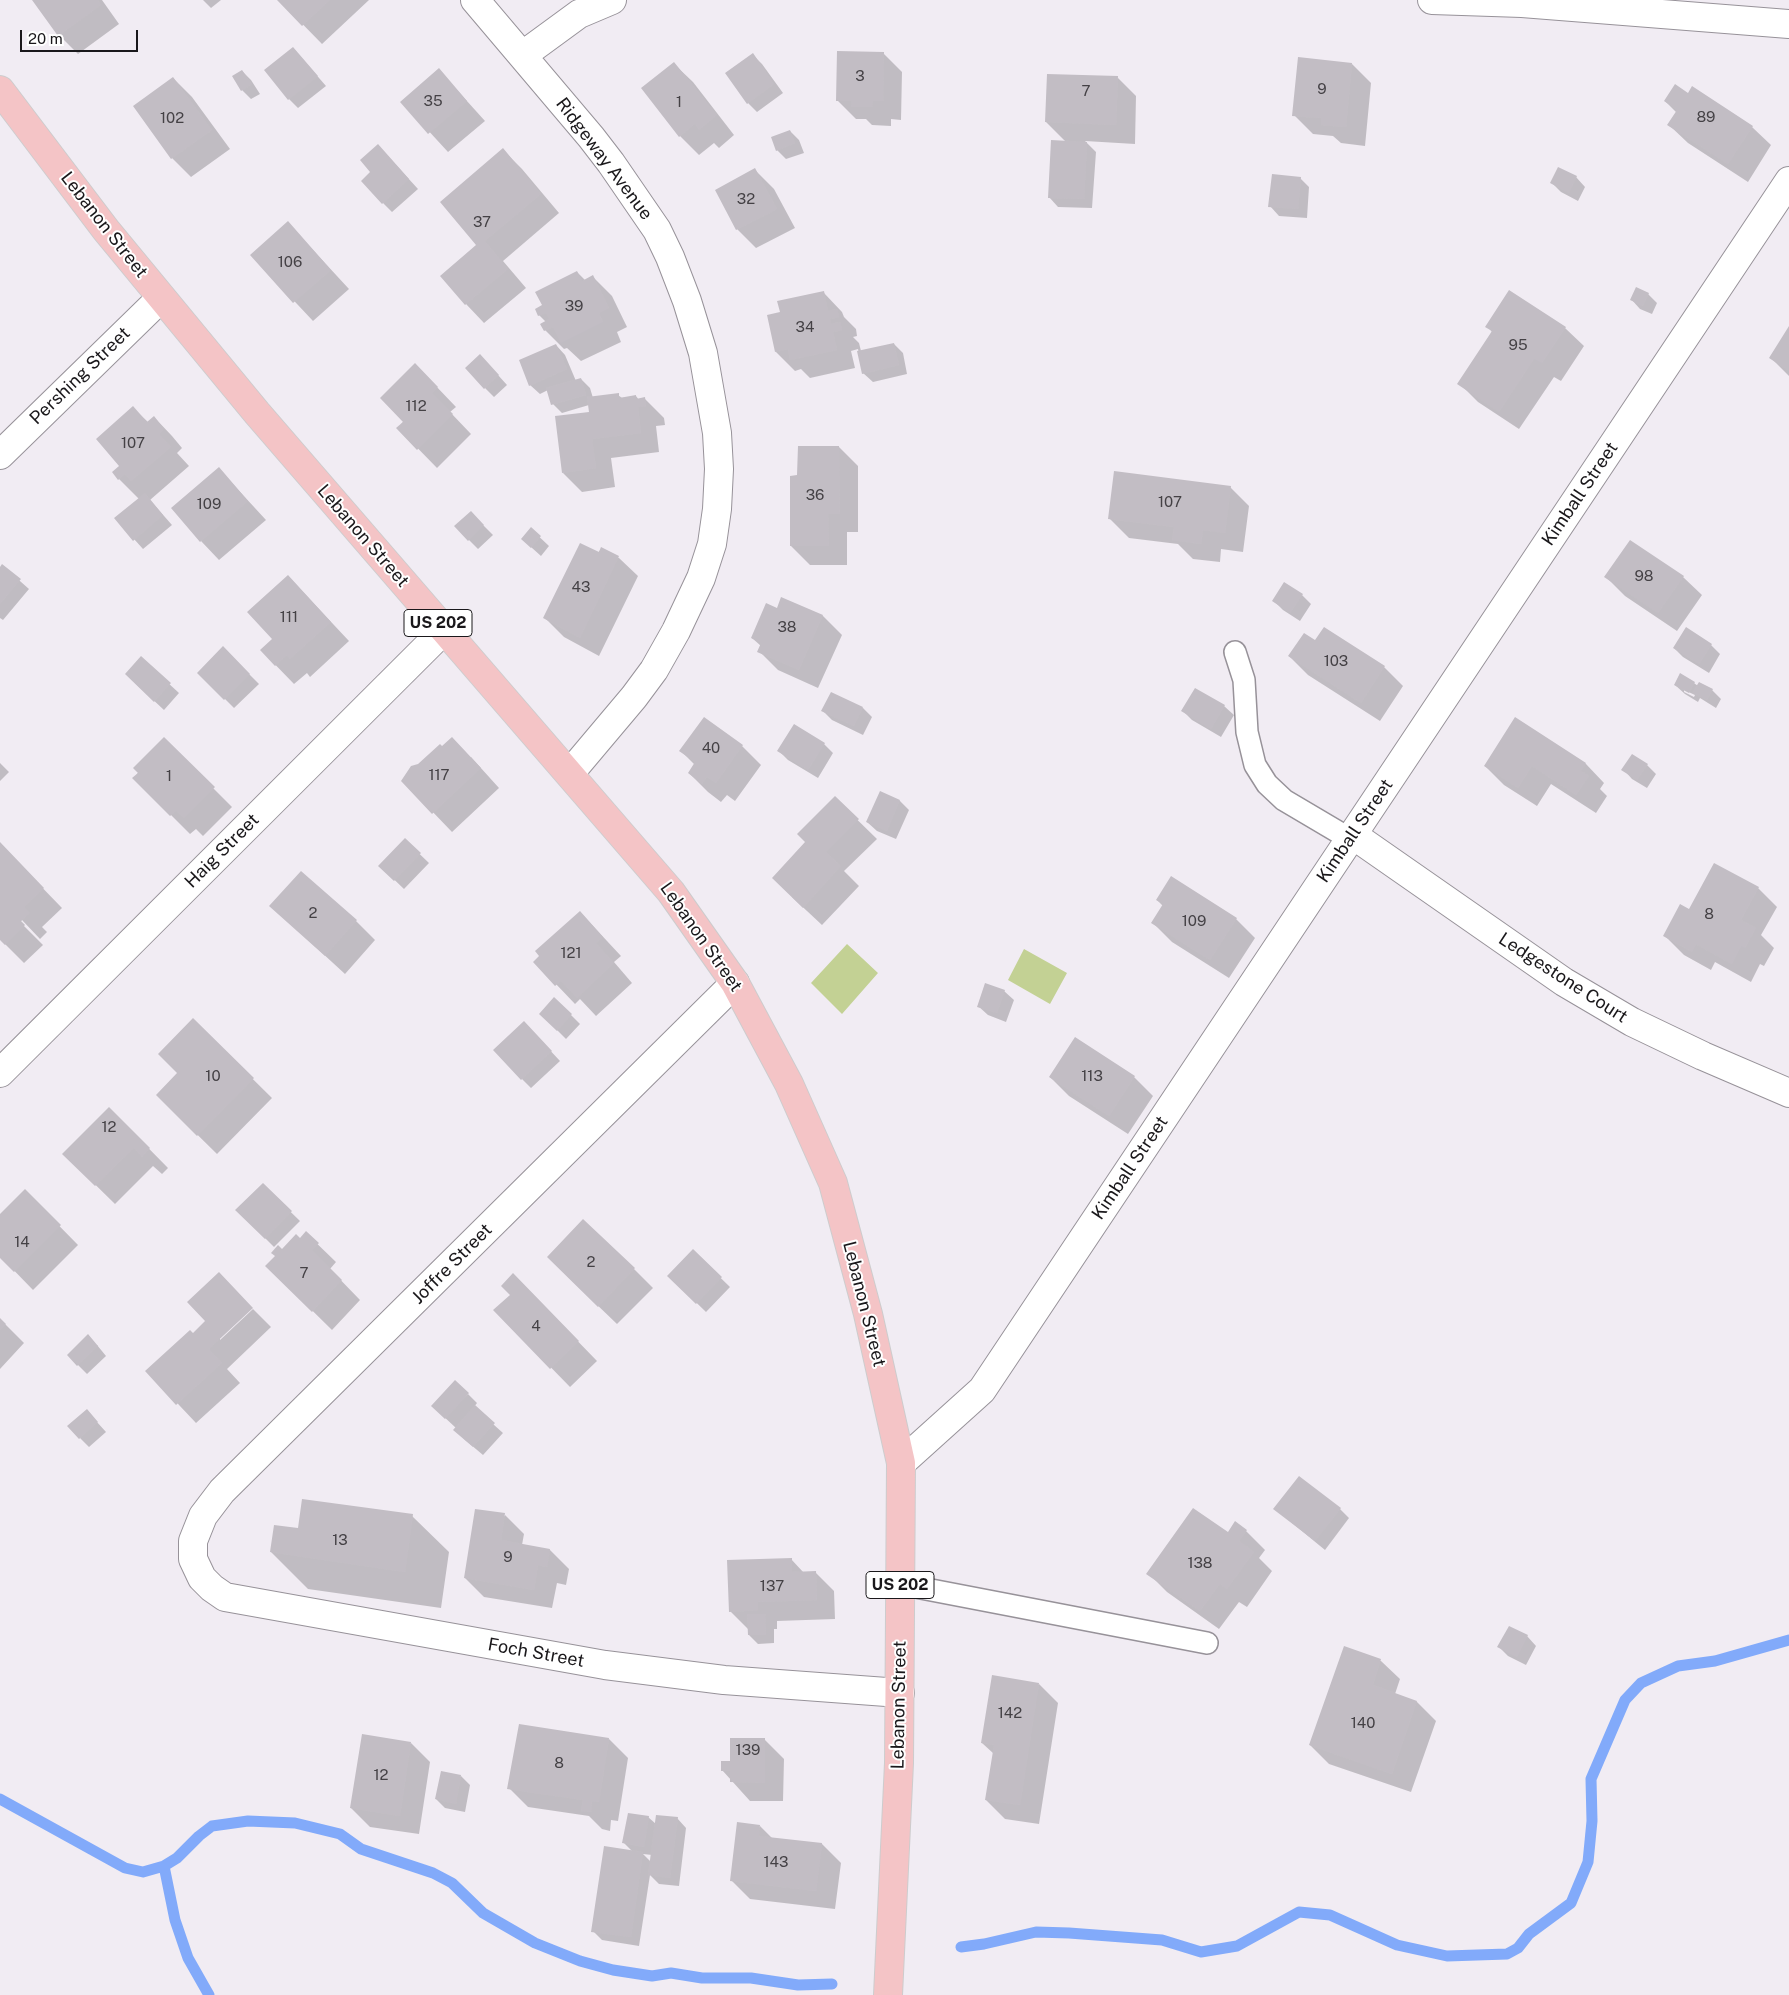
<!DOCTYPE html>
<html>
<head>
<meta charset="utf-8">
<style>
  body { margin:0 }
  #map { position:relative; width:1789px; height:1995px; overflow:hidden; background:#f1ecf3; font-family:"Public Sans",sans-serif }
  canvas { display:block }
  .scale { position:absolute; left:20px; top:30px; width:118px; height:22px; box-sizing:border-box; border:2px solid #1a181b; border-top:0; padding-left:6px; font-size:15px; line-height:18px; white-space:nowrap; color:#1a181b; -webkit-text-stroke:4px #fff; paint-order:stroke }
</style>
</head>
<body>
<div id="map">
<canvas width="1789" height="1995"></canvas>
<div class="scale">20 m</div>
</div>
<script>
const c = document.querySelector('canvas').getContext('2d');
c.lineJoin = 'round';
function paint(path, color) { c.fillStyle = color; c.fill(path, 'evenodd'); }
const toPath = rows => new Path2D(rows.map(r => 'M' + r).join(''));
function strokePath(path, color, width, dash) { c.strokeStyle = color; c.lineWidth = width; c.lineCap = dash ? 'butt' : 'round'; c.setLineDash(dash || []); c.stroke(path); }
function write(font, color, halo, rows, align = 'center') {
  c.font = font + ' "Public Sans",sans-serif'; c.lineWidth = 4; c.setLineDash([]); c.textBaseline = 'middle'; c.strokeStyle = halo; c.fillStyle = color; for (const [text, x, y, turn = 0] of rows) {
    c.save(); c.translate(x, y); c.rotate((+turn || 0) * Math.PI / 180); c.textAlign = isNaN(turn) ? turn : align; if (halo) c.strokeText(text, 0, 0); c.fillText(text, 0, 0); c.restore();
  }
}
paint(toPath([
  [847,944,878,973,842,1014,811,983],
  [1024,949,1067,973,1050,1004,1008,980]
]), '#c3d194');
paint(toPath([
  [34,0,102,0,119,24,78,54,59,35],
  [203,0,221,0,211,8],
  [279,0,369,0,322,44],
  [293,48,326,86,298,108,289,99],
  [883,53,902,72,901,120,891,119,891,126,872,125,866,119,856,119,837,100],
  [753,55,762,64,783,93,757,112,748,103],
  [674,64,693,82,734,135,719,148,714,143,699,155,680,136],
  [1352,64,1371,83,1365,146,1341,143,1333,136,1313,134,1294,115],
  [439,70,485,121,448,152,402,102],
  [242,71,251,80,260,94,251,99,242,90,233,77],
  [173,78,192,97,230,149,191,177,172,158],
  [1118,78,1136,96,1135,144,1085,141,1096,152,1092,208,1058,207,1049,197,1066,142,1046,122],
  [1688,94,1752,127,1771,145,1748,182,1688,143,1669,125,1677,113,1665,101],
  [790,131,799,140,804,153,786,159,777,150],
  [503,150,522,169,559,213,503,261,526,288,484,323,466,304,478,245],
  [387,155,418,189,392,212,383,203],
  [755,170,774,189,795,228,756,248,737,229,717,190],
  [1576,177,1585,187,1578,201,1561,192,1552,183],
  [1300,178,1309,187,1307,218,1279,216,1270,206],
  [288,223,349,289,313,321,251,255],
  [577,272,586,281,593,277,612,296,627,327,617,332,621,342,581,361,567,348,564,349,545,330,546,322,539,315,544,306],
  [824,293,842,312,844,317,856,329,857,336,853,337,859,343,861,351,894,344,903,353,907,374,873,382,863,373,858,349,851,351,855,368,810,378,801,369,795,371,776,352,769,316,781,313],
  [1648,294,1657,303,1652,314,1640,309,1631,299],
  [1487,326,1565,328,1584,346,1561,381,1554,377,1519,429,1478,402,1459,383,1492,332],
  [1789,328,1789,376,1770,357],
  [556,345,565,355,576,381,581,379,590,388,593,398,618,395,622,398,636,396,639,400,645,399,664,418,665,425,656,426,659,452,611,458,615,487,582,492,563,473,590,413,589,405,562,413,553,404,548,390,540,394,530,385],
  [489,365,507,385,494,397,485,388],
  [434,384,456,407,450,412,471,434,437,468,398,428],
  [133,408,148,422,154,417,172,436,182,448,177,453,189,466,150,500,172,525,143,549,116,519,139,499,119,479],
  [839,447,858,466,858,532,847,532,847,565,810,565,791,546,798,477],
  [219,469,266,520,219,560,201,541],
  [1230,487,1249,506,1243,552,1221,549,1220,562,1193,559,1178,544,1129,538,1110,519],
  [471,513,493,535,478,549,456,527],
  [531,529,549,546,541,556,522,539],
  [601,549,619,558,638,576,599,656,564,637,545,618],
  [3,566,29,589,3,620,0,618,0,569],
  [288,576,349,641,310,677,307,673,294,684,261,650,274,639],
  [1606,577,1683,577,1702,595,1677,631,1625,596],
  [1302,595,1311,604,1300,621,1283,610,1274,601],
  [782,599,823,616,842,635,818,688,778,670,759,651,761,646,752,638,777,610],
  [1325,629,1384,667,1403,686,1380,721,1308,675,1289,656,1316,642],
  [1711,645,1720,654,1709,673,1683,657,1674,648],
  [223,648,259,684,234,708,199,673],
  [141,658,179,693,164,710,135,683],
  [1694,683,1698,686,1712,690,1721,699,1716,708,1700,698,1698,702,1685,694,1675,685],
  [1684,690,1695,695,1694,697,1684,692],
  [1196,690,1224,706,1234,715,1221,737,1192,720,1183,711],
  [863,708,872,717,863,735,832,720,823,711],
  [1515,719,1586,764,1604,783,1600,789,1607,796,1596,813,1551,784,1537,806,1504,785,1485,766],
  [164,739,232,807,203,836,196,829,190,834,134,778],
  [824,744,833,753,818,778,788,760,779,751],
  [742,746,761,765,735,801,727,795,721,802,708,792,689,773,695,765,681,751],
  [471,757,499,788,452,832,403,781],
  [0,763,9,772,0,781],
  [1647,765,1656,774,1647,788,1632,779,1623,769],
  [880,793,900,801,909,810,896,839,877,831,867,822],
  [835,798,877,839,844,871,859,886,822,925,792,897,807,842],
  [405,840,429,863,404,889,380,866],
  [0,844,62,908,42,927,47,932,40,939,22,920,20,922,43,945,24,963,0,939],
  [1171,878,1236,919,1255,938,1229,978,1172,942,1153,923,1163,906,1157,900],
  [1758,888,1777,907,1761,935,1774,948,1764,966,1760,964,1751,982,1715,962,1711,970,1684,955,1665,936,1690,910],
  [271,906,356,921,375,940,345,974],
  [580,912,621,956,614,962,632,983,596,1016,580,999,575,1004,535,962],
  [1004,991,1014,1000,1006,1022,988,1015,978,1006],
  [555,999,580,1024,566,1039,541,1014],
  [193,1020,272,1098,217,1154,157,1095,179,1073],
  [533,1032,560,1061,531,1088,522,1079],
  [1050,1077,1134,1077,1153,1096,1128,1134,1069,1096],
  [109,1108,168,1168,162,1174,153,1166,115,1204,64,1154],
  [263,1185,300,1221,274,1247,237,1210],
  [25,1191,78,1245,33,1290,0,1256,0,1215],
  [306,1233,336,1262,330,1269,360,1300,332,1330,267,1266,282,1251,300,1240],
  [693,1251,730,1287,706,1312,669,1276],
  [634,1269,653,1288,617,1324,567,1276],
  [532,1294,597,1361,570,1387,495,1310],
  [253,1309,271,1327,227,1369,240,1383,196,1423,147,1371,193,1334,220,1337,220,1340],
  [0,1319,24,1343,0,1369],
  [97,1345,106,1356,87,1374,68,1355],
  [468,1394,477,1403,474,1407,503,1433,483,1455,464,1439,456,1428,442,1415],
  [87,1411,106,1432,89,1447,80,1438],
  [1275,1509,1340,1509,1349,1518,1325,1550],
  [505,1515,524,1534,522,1545,550,1550,569,1569,566,1585,557,1583,552,1608,484,1597,465,1578],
  [412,1516,449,1552,441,1608,308,1589,271,1552,299,1529],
  [1246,1531,1265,1550,1259,1558,1272,1571,1247,1607,1239,1602,1219,1629,1167,1592,1148,1573,1228,1534],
  [791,1559,804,1573,815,1572,834,1591,835,1619,777,1621,777,1629,774,1629,774,1643,758,1644,749,1635,749,1630,730,1611],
  [1527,1636,1536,1646,1526,1665,1508,1656,1499,1647],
  [1344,1648,1381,1661,1400,1679,1395,1694,1417,1702,1436,1721,1411,1792,1329,1764,1310,1745],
  [1039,1684,1058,1703,1039,1824,1005,1819,986,1800,994,1754,982,1743],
  [609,1739,628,1758,618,1821,611,1820,610,1831,602,1829,589,1816,528,1807,509,1788],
  [765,1740,784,1759,783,1801,750,1801,722,1770,731,1762],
  [411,1743,430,1762,419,1834,370,1827,351,1808],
  [461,1776,470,1785,465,1812,445,1808,436,1799],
  [648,1817,656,1824,677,1818,686,1828,679,1886,659,1884,650,1875,639,1946,602,1940,593,1931,633,1852,624,1843],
  [643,1854,652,1855,651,1862],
  [760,1826,773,1839,822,1844,841,1863,835,1909,750,1899,731,1880]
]), '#0003');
strokePath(toPath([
  [0,1799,125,1868,143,1872,164,1866,177,1858,199,1836,212,1826,248,1821,295,1823,340,1834,361,1849,433,1873,452,1883,483,1913,535,1943,580,1961,613,1970,652,1976,671,1973,702,1978,751,1978,798,1985,832,1984],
  [164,1866,175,1920,188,1958,209,1995],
  [961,1947,984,1944,1036,1932,1069,1933,1162,1940,1201,1952,1237,1946,1299,1912,1330,1915,1397,1945,1447,1956,1507,1954,1518,1948,1529,1934,1571,1903,1588,1862,1592,1821,1591,1779,1625,1700,1641,1683,1678,1666,1715,1661,1789,1640]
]), '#82aafa', 11);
paint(toPath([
  [32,0,98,0,101,5,58,36],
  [277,0,330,0,302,26],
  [293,47,318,76,288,100,264,70],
  [837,51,884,52,883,101,873,101,872,107,851,107,852,101,836,101],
  [753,53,774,84,747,104,725,73],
  [1298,57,1352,63,1346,127,1321,125,1321,118,1292,116],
  [674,62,717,115,699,130,695,124,679,137,641,88],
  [439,68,467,101,428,134,400,102],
  [242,70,252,84,241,91,232,76],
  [1047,74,1118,76,1116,125,1045,122],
  [173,77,212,130,171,159,133,106],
  [1675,84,1688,93,1692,86,1753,126,1728,164,1667,125,1677,110,1664,101],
  [790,130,795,143,776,151,771,137],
  [1051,140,1087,142,1084,199,1048,198],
  [378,144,409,179,382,204,361,181,370,172,360,160],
  [503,148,541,194,485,241,508,269,465,305,440,276,476,245,440,202],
  [1558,167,1577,176,1569,193,1550,183],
  [755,168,777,209,736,230,715,190],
  [1272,174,1301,177,1298,209,1268,207],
  [288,221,331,270,293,303,250,255],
  [577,271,582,281,593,275,609,308,599,313,603,322,561,343,553,327,544,331,540,324,549,319,546,313,538,316,535,309,542,305,535,292],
  [1636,287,1649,293,1643,306,1630,300],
  [1509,290,1566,327,1542,363,1534,359,1499,412,1457,384,1492,331,1485,327],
  [824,291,828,311,837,309,839,317,830,319,831,324,840,322,842,330,833,332,837,350,790,360,788,349,775,352,767,315,780,312,777,301],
  [1789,326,1789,371,1769,358],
  [894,343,899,365,862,374,857,351],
  [556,344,567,369,529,386,519,360],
  [480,354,499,375,484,389,465,368],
  [415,363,438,387,432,393,453,414,417,450,396,428,403,422,380,398],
  [581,378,586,395,551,405,546,388],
  [619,393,619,398,636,395,636,399,645,397,646,406,638,407,641,433,592,439,596,468,562,473,555,416,589,412,587,397],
  [133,406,147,422,154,416,164,429,159,434,171,447,131,481,125,474,118,480,112,472,119,466,96,439],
  [798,446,839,446,840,514,828,514,829,546,790,546,790,476,797,475],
  [219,467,248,501,200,542,171,508],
  [1114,471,1231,486,1225,533,1203,530,1201,544,1172,540,1174,527,1108,519],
  [145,493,163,515,133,541,114,518],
  [471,511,484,525,468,541,454,526],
  [531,527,541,536,531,548,521,539],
  [1630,540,1684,576,1658,613,1604,577],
  [580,543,599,552,601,547,619,556,580,638,543,618],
  [2,564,21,579,0,604,0,567],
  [288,575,331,622,290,659,287,655,275,666,260,650,272,639,247,612],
  [1284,582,1303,594,1290,613,1272,601],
  [781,597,823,615,799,670,757,652,761,643,751,638,766,603,777,608],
  [1324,627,1385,666,1361,703,1288,656,1304,633,1315,640],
  [1686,627,1712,644,1699,664,1673,648],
  [223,646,250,674,224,700,197,673],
  [141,656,171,683,154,702,125,674],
  [1680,673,1695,682,1689,693,1674,685],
  [1699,682,1713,689,1707,700,1692,693],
  [1195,688,1225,705,1211,729,1181,711],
  [831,692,863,707,854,726,821,711],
  [704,717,743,745,716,783,707,777,702,784,688,773,695,762,679,751],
  [1515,717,1586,763,1581,771,1589,776,1576,795,1532,766,1518,788,1484,766],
  [794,724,825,743,808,770,777,751],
  [164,737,215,787,184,818,176,811,170,816,132,778,138,773,133,768],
  [452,737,481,768,432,814,401,781,411,766,418,764,440,744,442,746],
  [1632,754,1648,764,1637,780,1621,770],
  [880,791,900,800,887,831,866,822],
  [835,796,859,819,826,852,841,866,803,908,772,878,805,842,797,834],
  [405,838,421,853,394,881,378,866],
  [0,842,44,888,24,907,30,913,21,921,25,925,5,945,0,940],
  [1714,863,1759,887,1741,920,1756,928,1745,948,1741,946,1732,964,1696,944,1692,952,1663,936,1680,904,1689,909],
  [301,871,357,920,325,956,269,906],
  [1171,876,1237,918,1210,960,1151,923,1163,904,1156,900],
  [580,911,603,937,596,943,614,963,577,998,561,981,555,986,533,962,539,956,535,951],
  [985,983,1005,990,997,1013,977,1007],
  [554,997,572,1014,557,1031,539,1014],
  [193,1018,254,1078,197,1136,156,1095,177,1073,158,1054],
  [524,1021,552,1051,521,1080,493,1050],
  [1075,1037,1135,1076,1109,1116,1049,1077],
  [109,1107,150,1148,142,1157,134,1148,95,1186,62,1154],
  [263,1183,292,1211,265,1239,235,1210],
  [25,1189,61,1225,14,1272,0,1258,0,1214],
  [583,1219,635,1268,598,1307,547,1257],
  [306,1231,319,1243,312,1250,342,1280,312,1312,265,1266,275,1256,271,1253,278,1245,282,1249,296,1234,300,1238],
  [693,1249,722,1277,696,1304,667,1276],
  [219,1272,253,1308,209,1349,222,1363,176,1405,145,1371,190,1330,193,1333,205,1321,187,1302],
  [513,1273,579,1341,550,1369,493,1310,510,1295,501,1286],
  [0,1318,6,1324,0,1330],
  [88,1334,98,1346,77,1366,67,1355],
  [455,1380,469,1393,445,1419,431,1406],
  [475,1405,495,1423,473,1447,453,1430],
  [87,1409,98,1422,79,1439,67,1426],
  [1299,1476,1341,1508,1315,1541,1273,1509],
  [302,1499,413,1514,405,1572,270,1552,274,1525,298,1528],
  [1193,1508,1228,1532,1235,1521,1247,1530,1239,1541,1254,1552,1227,1589,1220,1584,1200,1611,1146,1574],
  [475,1509,505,1513,501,1540,550,1549,547,1567,538,1565,534,1590,464,1578],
  [792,1558,792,1572,816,1571,817,1600,758,1602,758,1610,729,1612,727,1560],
  [747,1614,765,1614,766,1635,748,1635],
  [1509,1626,1528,1635,1517,1657,1497,1647],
  [1344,1646,1381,1659,1373,1685,1417,1701,1392,1774,1309,1745],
  [992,1675,1039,1683,1020,1805,985,1800,994,1745,981,1743],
  [519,1724,609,1738,599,1802,592,1801,591,1812,581,1811,583,1800,507,1789],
  [362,1734,411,1742,400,1816,350,1808],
  [730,1738,765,1738,765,1783,730,1782,730,1771,721,1771,721,1761,730,1761],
  [441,1771,461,1775,456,1804,435,1799],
  [628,1813,649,1816,644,1847,622,1843],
  [656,1815,678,1817,670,1878,648,1875],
  [737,1822,760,1825,759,1836,822,1843,816,1891,730,1881],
  [604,1846,643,1852,631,1937,591,1932]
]), '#c2bdc4');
const service = toPath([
  [1235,652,1244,680,1247,732,1255,765,1267,784,1284,800,1350,839],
  [900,1584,1207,1643]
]);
const minor = toPath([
  [475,0,591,137,611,163,657,230,670,257,687,301,703,353,717,433,719,469,717,509,712,544,701,578,676,631,654,670,634,697,570,773],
  [1432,0,1522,3,1789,24],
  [523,55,579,14,612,0],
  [0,455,161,298],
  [1353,835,1564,982,1632,1022,1703,1056,1789,1093],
  [735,983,222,1491,203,1516,193,1541,193,1559,202,1578,212,1588,225,1597,605,1665,724,1680,900,1693],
  [0,1073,444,630],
  [901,1463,982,1390,1789,181]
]);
const trunk = toPath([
  [0,90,106,230,257,413,671,892,735,983,789,1084,833,1183,868,1314,901,1463,899,1763,888,1995]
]);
strokePath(service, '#979299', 24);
strokePath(minor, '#979299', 30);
strokePath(trunk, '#cdcccd', 30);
strokePath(service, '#fff', 21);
strokePath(minor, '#fff', 28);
strokePath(trunk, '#f4c4c6', 28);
write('15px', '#444145', null, [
  ["3",860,76],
  ["9",1322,89],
  ["7",1086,91],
  ["35",433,101],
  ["1",679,102],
  ["89",1706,117],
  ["102",172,118],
  ["32",746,199],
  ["37",482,222],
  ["106",290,262],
  ["39",574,306],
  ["34",805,327],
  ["95",1518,345],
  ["112",416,406],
  ["107",133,443],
  ["36",815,495],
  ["107",1170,502],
  ["109",209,504],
  ["98",1644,576],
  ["43",581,587],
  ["111",289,617],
  ["38",787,627],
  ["103",1336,661],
  ["40",711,748],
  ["117",439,775],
  ["1",169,776],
  ["2",313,913],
  ["8",1709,914],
  ["109",1194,921],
  ["121",571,953],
  ["10",213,1076],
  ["113",1092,1076],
  ["12",109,1127],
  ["14",22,1242],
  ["2",591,1262],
  ["7",304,1273],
  ["4",536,1326],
  ["13",340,1540],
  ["9",508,1557],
  ["138",1200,1563],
  ["137",772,1586],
  ["142",1010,1713],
  ["140",1363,1723],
  ["139",748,1750],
  ["8",559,1763],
  ["12",381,1775],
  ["143",776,1862]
]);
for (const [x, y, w] of [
  [438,623,68],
  [900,1585,68]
]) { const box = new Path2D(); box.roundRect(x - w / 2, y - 13.5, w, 27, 4); c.fillStyle = '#fff'; c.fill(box); strokePath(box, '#1a181b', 1); }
write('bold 16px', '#1a181b', null, [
  ["US 202",438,623],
  ["US 202",900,1585]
]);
write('18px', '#1a181b', '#fff', [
  ["Ridgeway Avenue",604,159,53],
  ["Lebanon Street",104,225,52],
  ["Pershing Street",80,376,-44],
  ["Kimball Street",1580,494,-56],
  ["Lebanon Street",363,536,49],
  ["Kimball Street",1355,831,-56],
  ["Haig Street",222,851,-45],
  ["Lebanon Street",701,937,55],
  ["Ledgestone Court",1563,978,33],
  ["Kimball Street",1130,1168,-56],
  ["Joffre Street",452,1264,-45],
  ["Lebanon Street",864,1304,76],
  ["Foch Street",536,1653,10],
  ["Lebanon Street",899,1705,-89]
]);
</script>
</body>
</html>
